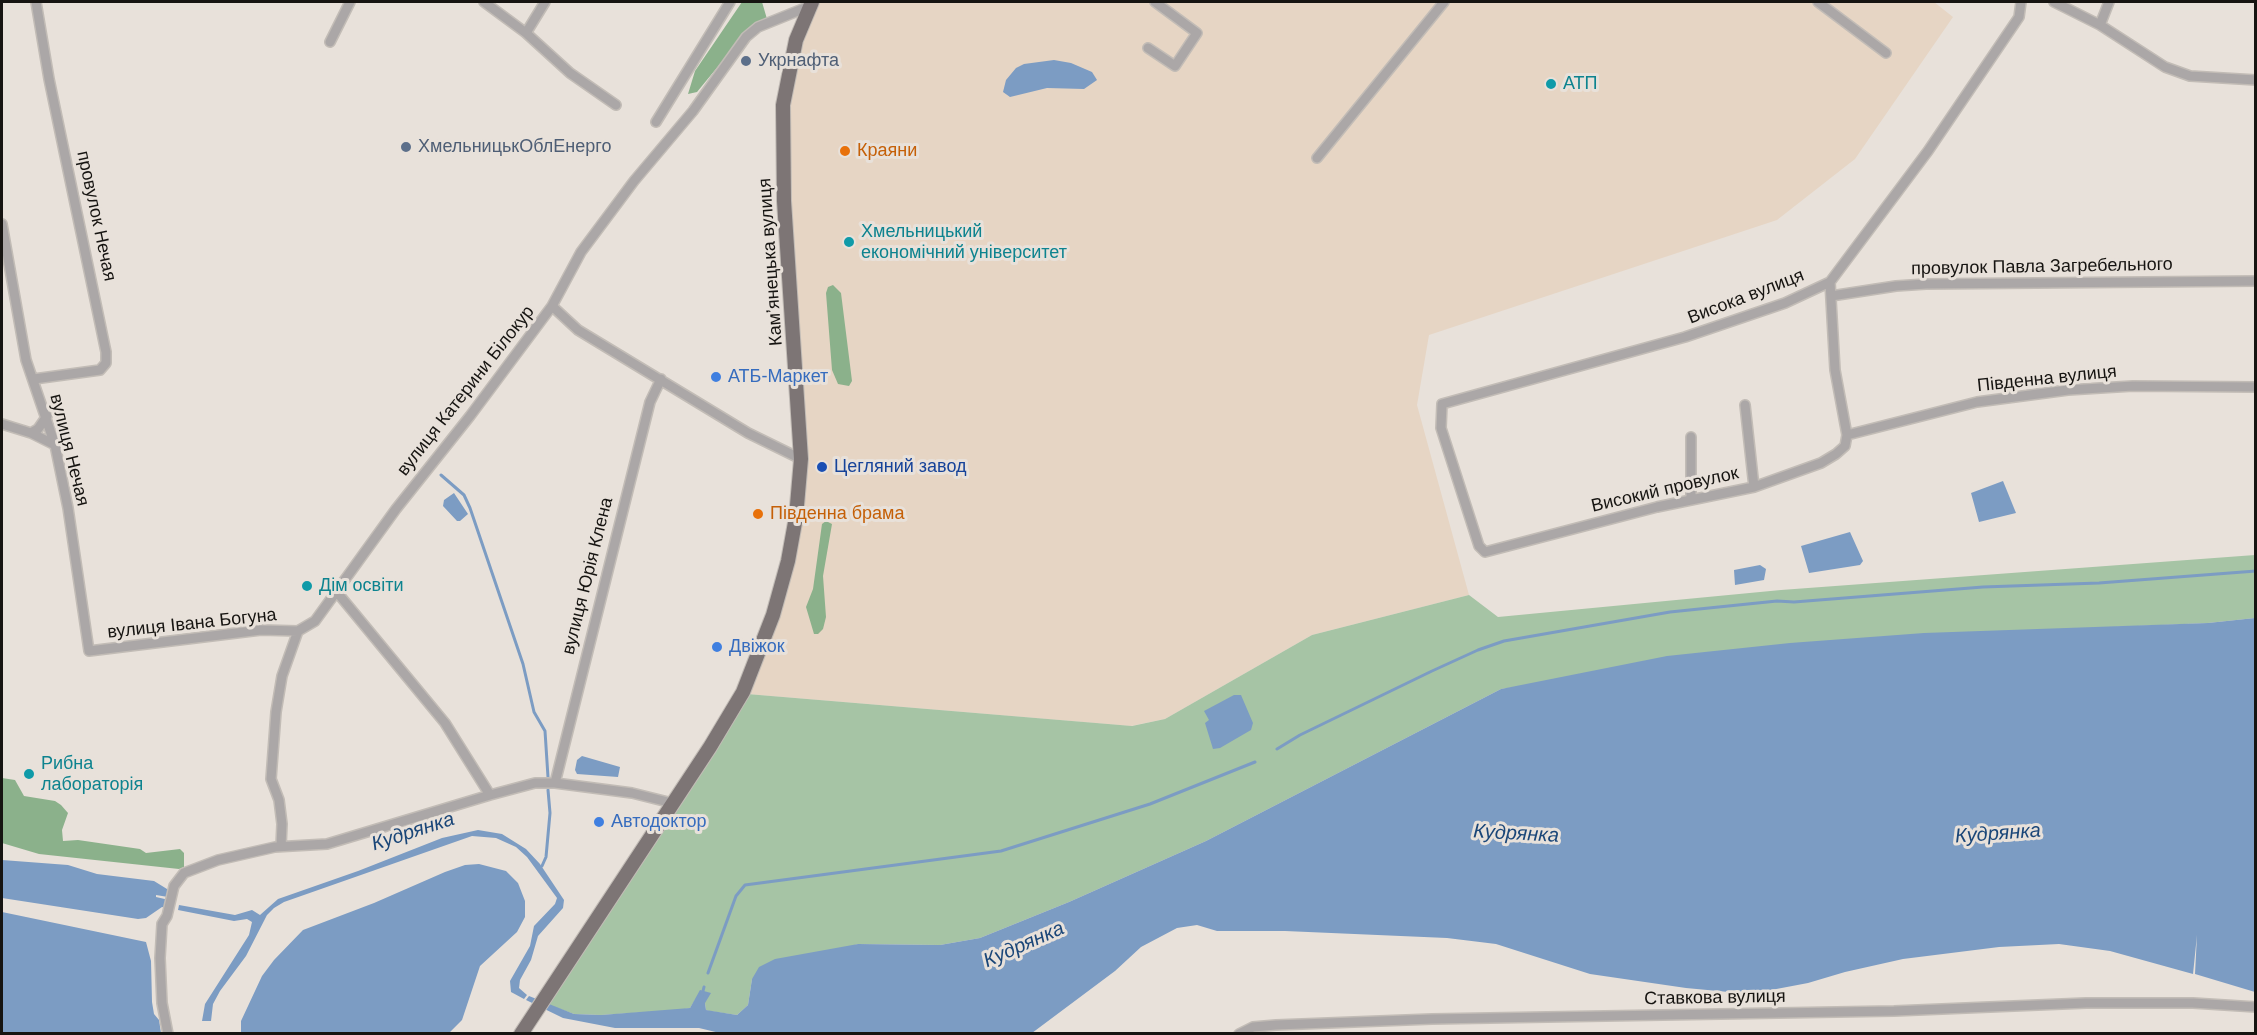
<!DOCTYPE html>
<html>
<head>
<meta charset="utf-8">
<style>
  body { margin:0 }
  #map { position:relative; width:2257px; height:1035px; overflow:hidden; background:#e8e1da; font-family:Arial,sans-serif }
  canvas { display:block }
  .frame { position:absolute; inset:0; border:3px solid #161411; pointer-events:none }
</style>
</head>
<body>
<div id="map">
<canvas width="2257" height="1035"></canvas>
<div class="frame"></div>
</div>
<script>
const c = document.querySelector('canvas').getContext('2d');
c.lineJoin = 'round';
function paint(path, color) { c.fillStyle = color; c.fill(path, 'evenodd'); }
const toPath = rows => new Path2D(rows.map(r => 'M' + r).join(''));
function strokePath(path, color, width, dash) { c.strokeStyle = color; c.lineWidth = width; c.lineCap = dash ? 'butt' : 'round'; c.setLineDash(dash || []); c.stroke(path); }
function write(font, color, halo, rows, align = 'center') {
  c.font = font + ' Arial,sans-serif'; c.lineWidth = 6; c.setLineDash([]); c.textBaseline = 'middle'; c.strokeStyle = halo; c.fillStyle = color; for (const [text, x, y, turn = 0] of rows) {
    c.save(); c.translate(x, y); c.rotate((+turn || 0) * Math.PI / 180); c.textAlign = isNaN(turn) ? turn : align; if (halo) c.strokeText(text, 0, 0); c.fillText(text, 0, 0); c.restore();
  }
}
paint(toPath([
  [818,2,1934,2,1953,17,1855,159,1777,220,1429,335,1417,405,1469,595,1312,635,1165,719,1131,726,747,694,777,616,805,459,795,269,789,201,787,105,801,41]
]), '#e6d5c4');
paint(toPath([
  [2255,555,2255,618,2208,623,1879,637,1501,689,1206,841,1069,902,980,938,940,945,858,944,752,979,748,1005,737,1015,709,1011,706,1010,705,1003,695,1000,690,1008,680,1010,601,1015,574,1014,546,1004,747,694,1132,726,1165,719,1312,635,1469,595,1498,617,1781,590]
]), '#a6c4a5');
paint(toPath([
  [742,2,762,2,767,19,725,63,720,64,697,92,688,94,695,71],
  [833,285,841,293,852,381,849,386,838,384,832,370,826,293,828,287],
  [826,521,832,524,823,576,826,617,823,629,818,634,814,634,806,607,813,589,822,524],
  [2,778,15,780,24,796,55,801,61,805,68,813,62,830,63,841,78,840,140,849,146,853,180,849,184,853,184,867,179,869,39,854,2,843]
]), '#8bb18b');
paint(toPath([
  [1054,60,1071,63,1092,72,1097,80,1084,89,1047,88,1010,97,1003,92,1006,80,1016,68,1024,64],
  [2003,481,2016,513,1979,522,1971,493],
  [454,493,468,514,460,521,457,521,443,506,444,500],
  [1850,532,1863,561,1860,565,1809,573,1801,546],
  [1760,565,1766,569,1764,580,1735,585,1734,570],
  [2255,618,2255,992,2195,974,2197,935,2193,974,2110,951,2059,944,1999,947,1903,959,1845,972,1808,983,1750,994,1686,988,1590,974,1496,944,1447,938,1285,931,1217,931,1197,925,1177,928,1141,947,1115,971,1032,1033,724,1034,699,1028,615,1028,563,1018,526,1000,529,996,574,1014,601,1015,690,1008,700,990,711,993,705,1003,706,1010,737,1015,748,1005,752,979,759,967,775,959,858,944,940,945,980,938,1069,902,1206,841,1501,689,1667,656,1790,643,1924,633,2208,623],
  [1234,695,1241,695,1253,723,1251,730,1220,748,1213,749,1205,723,1209,720,1204,711],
  [582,756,620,767,618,777,577,774,575,770,577,760],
  [478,830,502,834,526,849,540,864,564,900,563,908,538,936,531,960,520,980,519,988,527,995,524,999,511,992,510,981,530,946,534,926,555,904,557,898,527,857,516,847,496,838,472,836,284,902,274,908,267,915,246,956,220,991,213,1004,211,1021,202,1021,205,1004,249,935,252,922,247,919,234,921,178,910,179,905,235,915,252,910,260,915,278,899,358,871,442,838],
  [2,860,68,865,97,874,154,881,167,889,168,897,156,895,156,897,169,900,167,908,162,907,146,918,138,919,2,898],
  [479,864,506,871,518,883,525,901,525,917,517,932,480,966,462,1020,449,1033,241,1033,241,1021,262,976,274,960,303,930,374,903,445,872,465,865],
  [2,912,146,942,151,961,152,1002,154,1014,159,1020,161,1033,2,1033]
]), '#7c9cc3');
strokePath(toPath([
  [441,475,464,495,470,508,523,664,534,712,545,731,548,777],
  [1277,749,1300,735,1432,671,1478,650,1504,641,1670,612,1777,601,1794,602,1983,587,2099,583,2256,571],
  [542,866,546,857,550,813,548,790],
  [708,973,736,896,745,885,1001,851,1150,804,1255,762],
  [702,995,704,987]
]), '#7c9cc3', 3);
const street = toPath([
  [484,2,526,33,570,73,616,105],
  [1818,2,1886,53],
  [2054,2,2100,25,2165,67,2190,76,2256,80],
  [2100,25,2109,2],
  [526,33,545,2],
  [330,42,350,2],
  [1148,48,1175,66,1197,33,1155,2],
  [656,122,730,2],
  [1317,158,1444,2],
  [2,224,26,360,55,445,68,508,89,651,261,630,298,631],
  [1830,282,1835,370,1847,435,1845,446,1836,454,1821,463,1754,487,1657,507,1485,552,1479,546,1441,428,1442,404,1685,337,1785,303,1830,282,1928,151,2019,17,2021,2],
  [1831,296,1896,286,1926,284,2256,281],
  [552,306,578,330,748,433,801,459],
  [34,379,100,370,106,363,106,352,49,79,36,2],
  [1745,405,1754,487],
  [2,424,31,433,55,445],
  [31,433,38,429,47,416],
  [1847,435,1977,402,2068,390,2133,386,2256,387],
  [1691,437,1691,500],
  [336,591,445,723,490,795,535,783,555,783,632,793,672,803],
  [555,783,650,402,661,379],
  [281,846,282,824,279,800,271,779,276,712,282,676,298,631,315,621,396,509,470,416,552,306,581,252,634,181,693,111,746,37,758,27,810,6],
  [168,1034,162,1003,160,958,162,924,167,916,174,886,184,873,218,860,275,847,327,844,490,795],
  [1239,1034,1253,1027,1276,1025,1432,1019,1894,1011,2086,1003,2193,1003,2256,1007]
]);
const primary = toPath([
  [521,1034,710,747,743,692,773,615,788,561,796,517,801,459,784,201,783,105,796,40,812,2]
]);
strokePath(street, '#c2bcb6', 12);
strokePath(primary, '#c2bcb6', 16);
strokePath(street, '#aba7a7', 9);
strokePath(primary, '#7d7575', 14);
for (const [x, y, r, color] of [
  [746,61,6,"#5c6f8a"],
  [1551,84,6,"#0f9aa8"],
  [406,147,6,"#5c6f8a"],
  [845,151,6,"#e8710a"],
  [849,242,6,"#0f9aa8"],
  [716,377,6,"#3f7fe0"],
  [822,467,6,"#1a4fb4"],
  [758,514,6,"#e8710a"],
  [307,586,6,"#0f9aa8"],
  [717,647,6,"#3f7fe0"],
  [29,774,6,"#0f9aa8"],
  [599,822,6,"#3f7fe0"]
]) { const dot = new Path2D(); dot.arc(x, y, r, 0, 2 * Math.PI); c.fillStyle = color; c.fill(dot); strokePath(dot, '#e8e1da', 2); }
write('18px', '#4e5e75', '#e8e1da', [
  ["Укрнафта",758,61],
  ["ХмельницькОблЕнерго",418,147]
], 'left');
write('18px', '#0d838f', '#e8e1da', [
  ["АТП",1563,84],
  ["Хмельницький",861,232],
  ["економічний університет",861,253],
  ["Дім освіти",319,586],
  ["Рибна",41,764],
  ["лабораторія",41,785]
], 'left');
write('18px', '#c56008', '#e8e1da', [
  ["Краяни",857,151],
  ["Південна брама",770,514]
], 'left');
write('18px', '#161411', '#e8e1da', [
  ["провулок Нечая",96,216,78],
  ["Камʼянецька вулиця",771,262,-94],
  ["провулок Павла Загребельного",2042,267,-1],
  ["Висока вулиця",1746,297,-21],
  ["Південна вулиця",2047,379,-6],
  ["вулиця Катерини Білокур",466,391,-52],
  ["вулиця Нечая",69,450,76],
  ["Високий провулок",1665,490,-13],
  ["вулиця Юрія Клена",588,576,-76],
  ["вулиця Івана Богуна",192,624,-6],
  ["Ставкова вулиця",1715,998,-1]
]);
write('18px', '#366cbe', '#e8e1da', [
  ["АТБ-Маркет",728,377],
  ["Двіжок",729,647],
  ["Автодоктор",611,822]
], 'left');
write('18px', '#164399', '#e8e1da', [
  ["Цегляний завод",834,467]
], 'left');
write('italic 20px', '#1a4678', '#e8e1da', [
  ["Кудрянка",413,832,-18],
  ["Кудрянка",1516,834,3],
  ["Кудрянка",1998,834,-4],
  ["Кудрянка",1024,945,-24]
]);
</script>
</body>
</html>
